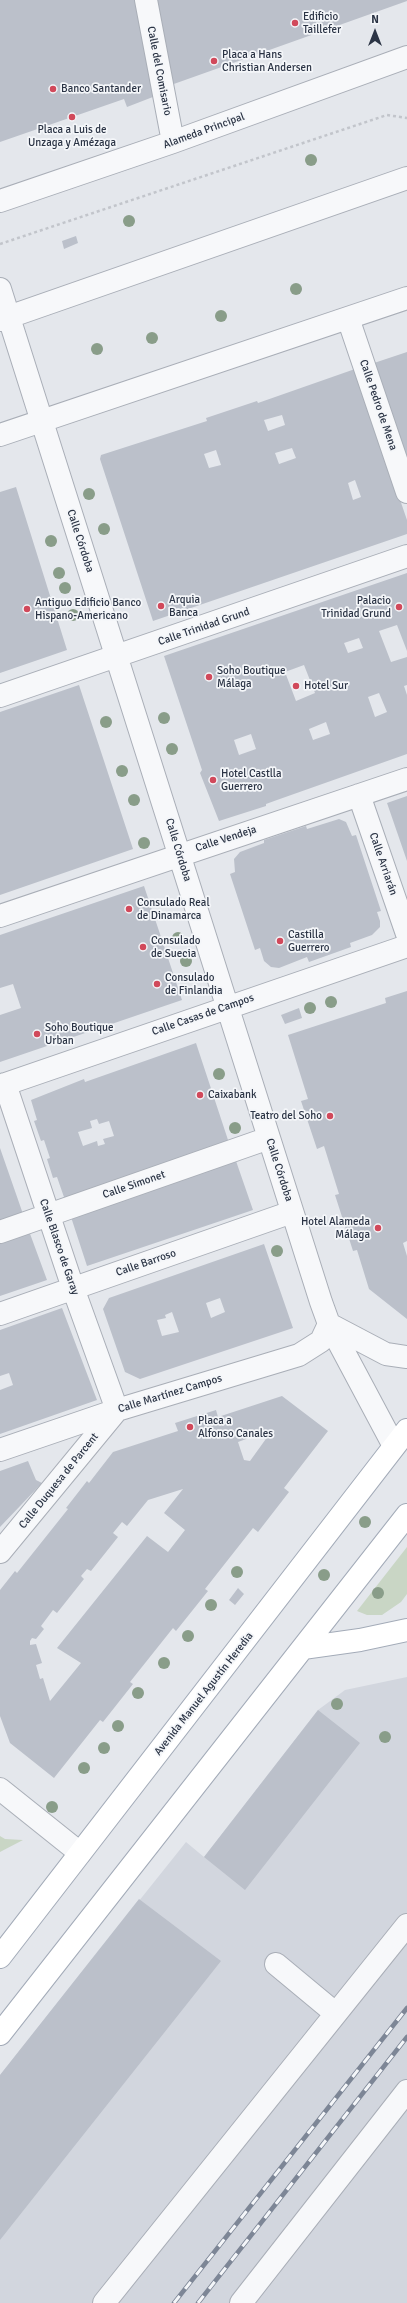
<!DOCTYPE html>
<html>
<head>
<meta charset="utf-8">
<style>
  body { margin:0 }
  #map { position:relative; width:407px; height:2303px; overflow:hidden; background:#e4e7ec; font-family:Signika,sans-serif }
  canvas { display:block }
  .north { position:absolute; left:355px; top:12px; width:40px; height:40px; -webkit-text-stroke:3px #f4f6f9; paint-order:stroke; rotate:0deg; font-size:11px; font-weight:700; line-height:16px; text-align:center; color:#2b3445 }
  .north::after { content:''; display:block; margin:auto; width:14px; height:18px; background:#2b3445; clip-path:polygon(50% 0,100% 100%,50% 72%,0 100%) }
</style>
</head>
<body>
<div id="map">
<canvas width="407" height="2303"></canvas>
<div class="north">N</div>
</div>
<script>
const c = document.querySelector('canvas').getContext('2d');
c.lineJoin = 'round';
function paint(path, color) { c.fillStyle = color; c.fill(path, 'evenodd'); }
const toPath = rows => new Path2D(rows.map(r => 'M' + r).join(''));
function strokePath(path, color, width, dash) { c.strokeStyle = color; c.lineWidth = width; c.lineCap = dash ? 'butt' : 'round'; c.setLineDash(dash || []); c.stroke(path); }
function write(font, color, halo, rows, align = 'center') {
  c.font = font + ' Signika,sans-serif'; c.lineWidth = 3.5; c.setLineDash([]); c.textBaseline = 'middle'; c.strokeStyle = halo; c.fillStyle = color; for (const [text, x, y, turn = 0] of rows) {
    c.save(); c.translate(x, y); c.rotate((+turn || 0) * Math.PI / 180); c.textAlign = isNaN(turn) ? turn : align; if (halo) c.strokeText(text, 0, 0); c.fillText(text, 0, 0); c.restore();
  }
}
paint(toPath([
  [407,1677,407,2303,0,2303,0,2075,186,1842,204,1857,318,1710,345,1690]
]), '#d2d6de');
paint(toPath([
  [407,1547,407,1594,401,1602,382,1615,367,1615,357,1611],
  [0,1836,5,1839,23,1840,0,1852]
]), '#c9d6c5');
paint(toPath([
  [0,0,138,0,158,95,127,107,124,99,0,142],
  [153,0,407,0,407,1,171,85],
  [76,236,78,243,64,249,62,241],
  [407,352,407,465,371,364],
  [355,369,407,520,407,534,153,621,100,459,101,455,207,421,206,418,257,401,258,403],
  [282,415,285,425,268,431,264,420],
  [292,448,296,458,279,464,275,453],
  [216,450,221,465,209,468,204,454],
  [355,480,361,497,353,500,348,483],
  [16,487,67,650,0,673,0,492],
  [407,573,407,651,397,625,379,631,391,662,407,657,407,685,404,686,407,695,407,754,277,800,266,804,266,806,219,821,200,773,202,770,164,656],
  [359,638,363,648,348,653,344,643],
  [304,665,315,693,296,701,285,672],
  [379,693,387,712,375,717,368,697],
  [326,722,330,734,313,740,309,729],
  [251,734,256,749,239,755,234,740],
  [79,685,133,849,0,895,0,712],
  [407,796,407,861,387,803],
  [339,819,346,822,352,836,356,835,381,911,377,912,380,921,380,927,372,935,350,943,351,947,309,962,307,957,279,968,271,967,264,961,260,948,255,950,230,874,235,872,234,859,240,852,264,843,264,840,306,826,307,829],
  [144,886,182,1000,0,1062,0,1015,21,1008,13,984,0,988,0,935],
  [407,991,407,1241,403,1243,407,1256,407,1319,369,1289,357,1250,353,1251,335,1195,339,1194,324,1146,317,1149,301,1101,308,1099,288,1035,386,1003,385,998],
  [299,1008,302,1018,285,1024,281,1015],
  [196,1043,229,1143,65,1200,57,1177,53,1178,47,1159,50,1158,44,1140,41,1141,34,1121,37,1120,31,1100,84,1079,85,1082],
  [97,1119,99,1124,109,1121,114,1136,103,1139,105,1144,98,1146,97,1141,83,1146,78,1132,92,1128,90,1121],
  [0,1148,23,1214,0,1222],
  [236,1161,253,1210,87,1266,71,1217],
  [29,1231,47,1280,0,1296,0,1241],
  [264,1244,293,1328,140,1379,125,1372,103,1309,109,1298],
  [220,1298,225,1312,211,1318,206,1303],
  [172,1312,179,1332,162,1336,157,1320,166,1318,165,1315],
  [62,1308,97,1400,0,1434,0,1390,13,1385,9,1373,0,1376,0,1330],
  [282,1396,328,1431,284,1488,289,1492,258,1532,253,1528,205,1589,208,1591,176,1631,173,1628,130,1682,133,1684,103,1722,100,1720,54,1778,10,1743,0,1716,0,1590,15,1571,17,1573,68,1509,66,1508,87,1481,89,1483,113,1452,178,1431,175,1423,216,1410,218,1417],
  [265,1432,268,1436,250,1461,244,1460,238,1442],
  [183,1489,164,1513,185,1530,168,1552,147,1536,57,1648,81,1663,50,1701,43,1678,40,1679,36,1665,42,1663,36,1644,30,1645,30,1641,32,1638,36,1639,44,1629,41,1626,53,1610,57,1613,84,1579,81,1576,87,1569,91,1571,118,1537,113,1533,122,1522,127,1526,148,1500],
  [28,1461,36,1480,42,1483,0,1527,0,1471],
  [238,1588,244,1594,235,1605,229,1600],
  [318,1710,360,1743,245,1890,204,1857],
  [139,1899,221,1961,0,2240,0,2075]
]), '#bbc0ca');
const minor = toPath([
  [146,0,173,142],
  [0,201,173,142,407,57],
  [0,289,321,1302,329,1324,394,1446],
  [348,318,407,492],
  [0,320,407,178],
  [0,435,407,298],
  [0,696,407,556],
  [359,795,407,934],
  [0,916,407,779],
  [5,1084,73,1288,117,1410],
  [0,1086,407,946],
  [0,1232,269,1138],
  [0,1314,292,1212],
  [329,1324,386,1354,407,1357],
  [0,1450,117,1410,299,1355,321,1341,329,1324],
  [0,1552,117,1410],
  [0,1789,80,1853],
  [276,1964,335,2013],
  [104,2303,407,1925],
  [241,2303,407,2091]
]);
const major = toPath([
  [303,1648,360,1640,407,1630],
  [0,1957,407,1430],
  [0,2034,407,1515]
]);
strokePath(minor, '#a9aeb7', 24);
strokePath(major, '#a3abb8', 24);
strokePath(toPath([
  [0,244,387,115,407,118]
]), '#c2c5cb', 2.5, [3, 3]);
strokePath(minor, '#f7f8fa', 22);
strokePath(major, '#fff', 22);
const rail = toPath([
  [174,2303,407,2008],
  [198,2303,407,2037]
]);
strokePath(rail, '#7d8696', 4.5);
strokePath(rail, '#f4f6f9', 3, [9]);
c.fillStyle = '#899d89';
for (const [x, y] of [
  [311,160],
  [129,221],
  [296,289],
  [221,316],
  [152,338],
  [97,349],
  [89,494],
  [104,529],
  [51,541],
  [59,573],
  [65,588],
  [73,615],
  [164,718],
  [106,722],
  [172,749],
  [122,771],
  [134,800],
  [144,843],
  [178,938],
  [186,961],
  [331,1002],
  [310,1008],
  [219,1074],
  [235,1128],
  [277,1251],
  [365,1522],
  [237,1572],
  [324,1575],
  [378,1593],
  [211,1605],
  [188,1636],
  [164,1663],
  [138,1693],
  [337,1704],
  [118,1726],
  [385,1737],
  [104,1748],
  [84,1768],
  [52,1807]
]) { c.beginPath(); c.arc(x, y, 6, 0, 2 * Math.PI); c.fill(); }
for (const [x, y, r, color] of [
  [295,23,4,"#d1495b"],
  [214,61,4,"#d1495b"],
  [53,89,4,"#d1495b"],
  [72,117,4,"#d1495b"],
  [161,606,4,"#d1495b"],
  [399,607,4,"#d1495b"],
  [27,609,4,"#d1495b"],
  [209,677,4,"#d1495b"],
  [296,686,4,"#d1495b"],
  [213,780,4,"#d1495b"],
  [129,909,4,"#d1495b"],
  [280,941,4,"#d1495b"],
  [143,947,4,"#d1495b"],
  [157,984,4,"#d1495b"],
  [37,1034,4,"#d1495b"],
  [200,1095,4,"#d1495b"],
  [330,1116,4,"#d1495b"],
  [378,1228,4,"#d1495b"],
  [190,1427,4,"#d1495b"]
]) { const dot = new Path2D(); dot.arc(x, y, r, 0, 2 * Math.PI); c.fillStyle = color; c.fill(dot); strokePath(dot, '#f4f6f9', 1.5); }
write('11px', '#2b3445', '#f4f6f9', [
  ["Edificio",303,17],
  ["Taillefer",303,30],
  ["Placa a Hans",222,55],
  ["Christian Andersen",222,68],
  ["Banco Santander",61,89],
  ["Placa a Luis de",72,130,"center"],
  ["Unzaga y Amézaga",72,143,"center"],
  ["Arquia",169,600],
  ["Banca",169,613],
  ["Palacio",391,601,"right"],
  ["Trinidad Grund",391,614,"right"],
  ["Antiguo Edificio Banco",35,603],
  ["Hispano-Americano",35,616],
  ["Soho Boutique",217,671],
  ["Málaga",217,684],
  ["Hotel Sur",304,686],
  ["Hotel Castlla",221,774],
  ["Guerrero",221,787],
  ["Consulado Real",137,903],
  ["de Dinamarca",137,916],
  ["Castilla",288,935],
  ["Guerrero",288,948],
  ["Consulado",151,941],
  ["de Suecia",151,954],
  ["Consulado",165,978],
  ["de Finlandia",165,991],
  ["Soho Boutique",45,1028],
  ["Urban",45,1041],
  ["Caixabank",208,1095],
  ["Teatro del Soho",322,1116,"right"],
  ["Hotel Alameda",370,1222,"right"],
  ["Málaga",370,1235,"right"],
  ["Placa a",198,1421],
  ["Alfonso Canales",198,1434]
], 'left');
write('11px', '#2b3445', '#f4f6f9', [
  ["Calle del Comisario",159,71,79],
  ["Alameda Principal",204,131,-20],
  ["Calle Pedro de Mena",378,405,71],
  ["Calle Córdoba",80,541,72],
  ["Calle Trinidad Grund",204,627,-19],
  ["Calle Vendeja",226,839,-18],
  ["Calle Córdoba",178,850,73],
  ["Calle Arriarán",383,864,71],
  ["Calle Casas de Campos",203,1015,-19],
  ["Calle Córdoba",279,1170,72],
  ["Calle Simonet",134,1185,-19],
  ["Calle Blasco de Garay",59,1247,71],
  ["Calle Barroso",146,1263,-19],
  ["Calle Martínez Campos",170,1394,-17],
  ["Calle Duquesa de Parcent",59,1481,-51],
  ["Avenida Manuel Agustín Heredia",204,1694,-52]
]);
</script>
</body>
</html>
